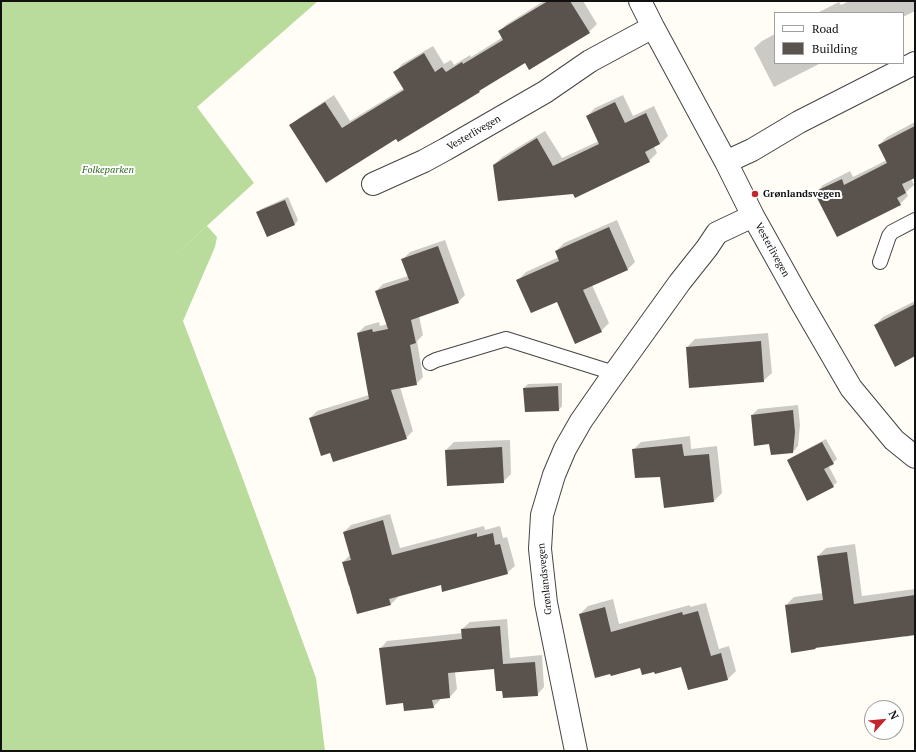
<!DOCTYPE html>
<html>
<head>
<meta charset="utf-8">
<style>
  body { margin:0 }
  #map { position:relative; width:916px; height:752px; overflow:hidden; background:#fffdf5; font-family:"PT Serif",serif }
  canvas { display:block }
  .frame { position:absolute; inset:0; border:2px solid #111; pointer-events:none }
  .legend { position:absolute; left:774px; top:12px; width:130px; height:52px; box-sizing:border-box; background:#fff; border:1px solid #a0a0a0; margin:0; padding:5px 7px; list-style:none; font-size:12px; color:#111 }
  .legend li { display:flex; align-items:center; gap:8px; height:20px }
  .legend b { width:20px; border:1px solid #a0a0a0 }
  .north { position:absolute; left:864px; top:700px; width:40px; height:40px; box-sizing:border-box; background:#fff; border:1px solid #a0a0a0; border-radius:50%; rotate:63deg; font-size:11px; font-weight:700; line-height:16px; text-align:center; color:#111 }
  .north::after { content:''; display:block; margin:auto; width:14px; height:18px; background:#c4262e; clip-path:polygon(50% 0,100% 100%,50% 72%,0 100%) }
</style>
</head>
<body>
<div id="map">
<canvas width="916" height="752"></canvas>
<div class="frame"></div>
<ul class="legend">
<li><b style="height:5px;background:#fff"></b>Road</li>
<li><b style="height:11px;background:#5a524d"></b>Building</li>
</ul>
<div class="north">N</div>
</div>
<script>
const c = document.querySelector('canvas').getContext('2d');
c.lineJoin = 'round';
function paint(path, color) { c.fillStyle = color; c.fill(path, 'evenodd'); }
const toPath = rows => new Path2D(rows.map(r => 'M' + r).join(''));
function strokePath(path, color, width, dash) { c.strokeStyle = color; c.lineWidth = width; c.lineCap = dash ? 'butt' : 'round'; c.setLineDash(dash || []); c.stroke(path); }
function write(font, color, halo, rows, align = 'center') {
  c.font = font + ' "PT Serif",serif'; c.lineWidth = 4; c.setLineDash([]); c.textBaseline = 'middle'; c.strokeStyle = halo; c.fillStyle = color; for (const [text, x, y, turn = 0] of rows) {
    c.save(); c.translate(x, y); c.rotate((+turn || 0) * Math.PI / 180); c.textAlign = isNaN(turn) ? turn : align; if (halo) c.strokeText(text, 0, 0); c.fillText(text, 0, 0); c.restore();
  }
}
paint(toPath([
  [1,1,318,1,197,107,254,183,154,274,207,226,217,237,215,247,183,321,237,463,316,678,325,751,1,751]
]), '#b9dc9c');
paint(toPath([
  [544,1,583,1,597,24,589,32,525,62,483,87,479,91,398,140,397,137,291,126,299,118,334,95,350,121,404,88,395,72,402,64,433,46,444,64,451,60,454,65,470,55,471,57,503,37,499,32,507,24],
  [850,1,915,1,915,11,903,17,903,13,817,13,839,2,841,5],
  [775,34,775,63,821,63,774,87,754,48,762,41],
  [623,95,633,116,654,106,668,136,660,144,654,146,657,153,649,161,574,193,494,165,502,157,545,131,562,158,599,141,587,116,595,108],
  [915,122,915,176,911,179,914,185,906,192,908,196,900,204,816,193,823,185,850,171,853,177,887,160,879,145,887,137],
  [288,197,298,220,295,224,267,235,258,212,261,209],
  [617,220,635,262,627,270,592,285,609,323,601,331,557,300,518,280,526,272,559,257,556,251,564,243],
  [445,240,465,295,458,302,419,316,423,335,417,341,423,377,416,384,400,387,413,431,406,438,331,452,310,418,317,411,369,395,358,333,365,326,379,322,380,326,388,324,376,291,383,284,408,276,403,259,410,252],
  [915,301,915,355,875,325,883,317],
  [768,333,772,373,763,381,687,347,695,339],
  [562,383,562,406,559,410,524,388,528,384],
  [798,405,800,425,798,446,793,452,770,443,752,415,758,409],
  [690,436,691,449,717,446,722,493,714,501,660,476,633,450,641,442],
  [826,439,837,459,833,463,828,465,837,482,833,486,788,460,792,457],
  [510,440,511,474,503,482,446,450,454,442],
  [390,514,400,548,484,526,485,530,500,526,503,538,507,537,515,566,507,573,441,584,398,595,398,597,391,604,343,562,350,555,344,532,351,525],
  [855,544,862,596,915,589,915,635,905,637,904,635,817,647,815,648,786,605,794,597,823,593,818,556,826,548],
  [613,599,619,624,690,605,690,607,706,603,719,649,729,646,736,671,728,679,689,689,682,666,655,670,641,667,580,614,588,606],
  [507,619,510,658,542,655,544,687,537,695,503,690,495,668,455,672,457,689,450,697,440,698,440,700,433,707,404,702,380,649,387,641,463,633,462,629,470,622]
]), '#0003');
paint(toPath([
  [548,1,570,1,590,33,529,70,525,63,479,91,480,92,398,142,396,139,326,183,289,125,325,102,342,128,404,90,393,72,424,53,435,72,442,67,446,72,462,62,463,64,503,40,498,31],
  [615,102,625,123,646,113,660,144,645,152,650,162,575,198,573,194,498,201,493,165,537,138,553,166,599,144,586,116],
  [915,126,915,178,902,184,906,193,897,198,901,205,837,237,814,192,842,179,844,185,887,163,878,145],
  [285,200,295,225,267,237,256,212],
  [609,227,628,270,583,290,602,332,575,344,557,302,531,313,516,280,559,261,555,251],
  [438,246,459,303,411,320,416,343,410,345,417,385,391,390,407,439,333,462,330,453,321,456,309,418,369,399,357,333,372,329,373,332,388,329,375,291,409,280,401,259],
  [915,304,915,356,895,367,874,325],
  [761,341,764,382,689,388,686,347],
  [558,386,559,411,525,412,523,388],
  [793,410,795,432,793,453,771,455,769,444,754,446,751,415],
  [822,442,834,464,824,469,834,487,807,501,787,460],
  [682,444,684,456,709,454,714,502,664,508,660,477,635,478,632,449],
  [502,447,504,483,447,486,445,450],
  [383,520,392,555,477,533,477,537,493,533,495,545,500,544,508,574,442,592,441,585,389,599,391,605,357,614,349,585,349,586,342,562,351,560,343,532],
  [847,552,854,604,915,595,915,635,815,648,816,649,791,653,785,605,823,600,817,556],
  [605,607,611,632,682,612,683,615,698,611,711,656,721,653,728,680,688,690,681,667,655,674,654,672,642,675,640,668,611,676,610,674,595,678,579,614],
  [500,626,503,664,535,662,538,696,503,698,502,691,496,691,494,669,448,673,450,698,432,700,434,708,404,711,403,703,386,705,379,648,462,639,461,629]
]), '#5a524d');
const service = toPath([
  [880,262,889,236,892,232,915,220],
  [430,363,436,360,506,339,614,373]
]);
const minor = toPath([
  [640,1,653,27,726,162,753,216,801,302,851,388,894,440,915,457],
  [726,162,752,150,799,122,915,63],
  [373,184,424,161,446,149,545,92,590,61,653,27],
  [576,751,546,603,540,549,542,515,554,475,565,449,581,421,606,385,680,282,707,248,717,233,753,216]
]);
strokePath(service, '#444', 16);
strokePath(minor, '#444', 24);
strokePath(service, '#fff', 14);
strokePath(minor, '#fff', 22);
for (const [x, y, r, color] of [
  [755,194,4,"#c4262e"]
]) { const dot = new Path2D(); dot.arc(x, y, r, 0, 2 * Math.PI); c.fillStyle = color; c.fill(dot); strokePath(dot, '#fff', 1.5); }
write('10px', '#111', '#fff', [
  ["Vesterlivegen",474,133,-30],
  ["Vesterlivegen",772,250,61],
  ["Grønlandsvegen",545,579,-96]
]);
write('italic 10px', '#2f6b1f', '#fff', [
  ["Folkeparken",108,170]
]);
write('bold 10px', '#111', '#fff', [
  ["Grønlandsvegen",763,194]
], 'left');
</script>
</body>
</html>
